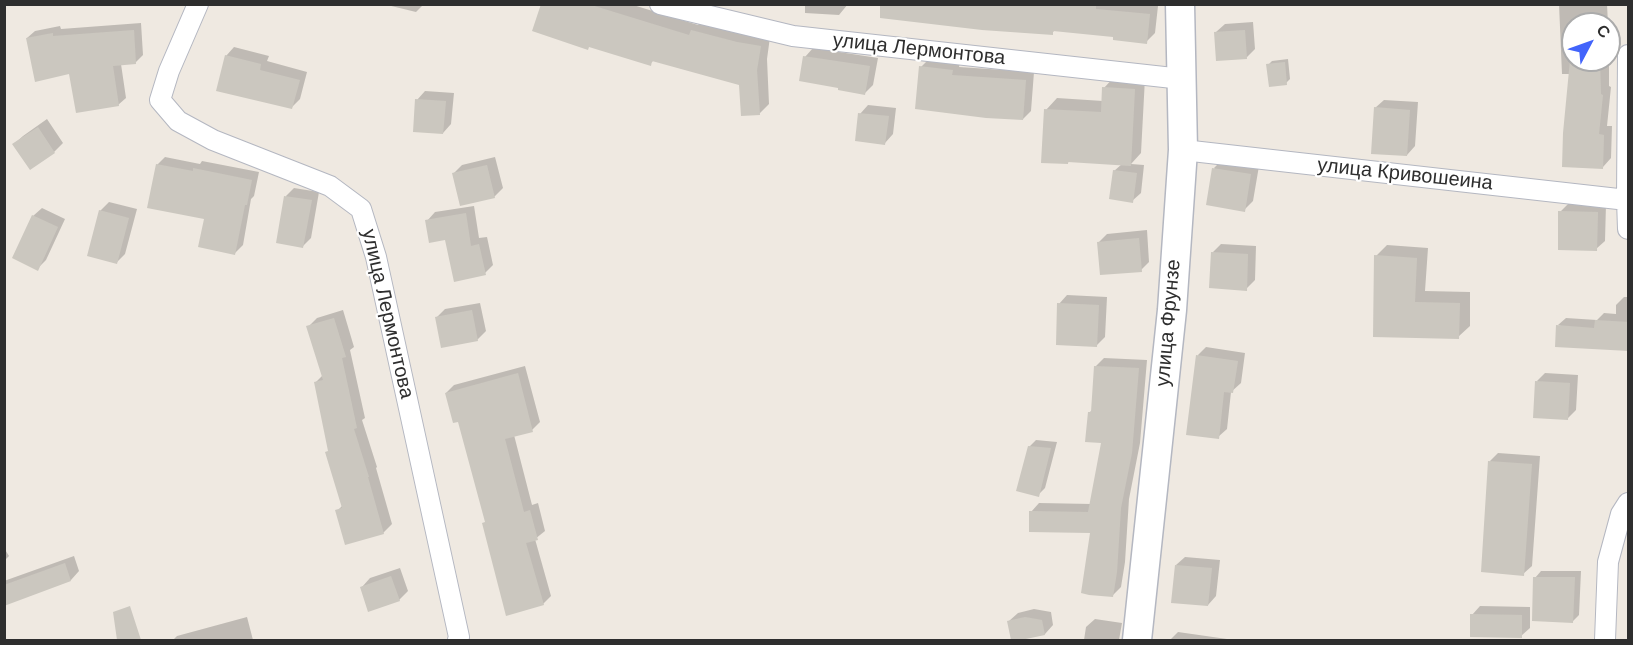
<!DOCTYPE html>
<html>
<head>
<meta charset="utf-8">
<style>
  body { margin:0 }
  #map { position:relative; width:1633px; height:645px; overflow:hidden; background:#efe9e1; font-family:"DM Sans",sans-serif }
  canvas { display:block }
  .frame { position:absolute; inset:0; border:6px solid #2e2e2e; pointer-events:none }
  .north { position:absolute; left:1561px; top:12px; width:60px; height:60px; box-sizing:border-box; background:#fff; border:2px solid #ababab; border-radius:50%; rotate:49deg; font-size:16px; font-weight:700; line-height:24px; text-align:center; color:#2e2e2e }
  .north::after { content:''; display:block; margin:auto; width:21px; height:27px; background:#4264fb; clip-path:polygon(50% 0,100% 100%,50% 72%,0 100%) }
</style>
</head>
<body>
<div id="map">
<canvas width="1633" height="645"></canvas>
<div class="frame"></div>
<div class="north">С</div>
</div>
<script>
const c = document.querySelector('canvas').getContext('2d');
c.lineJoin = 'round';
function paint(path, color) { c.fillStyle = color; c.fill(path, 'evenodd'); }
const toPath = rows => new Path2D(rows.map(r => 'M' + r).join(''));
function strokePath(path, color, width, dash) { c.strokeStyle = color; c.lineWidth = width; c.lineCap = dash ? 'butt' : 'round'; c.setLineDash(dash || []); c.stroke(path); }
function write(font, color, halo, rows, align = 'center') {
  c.font = font + ' "DM Sans",sans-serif'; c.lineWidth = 4.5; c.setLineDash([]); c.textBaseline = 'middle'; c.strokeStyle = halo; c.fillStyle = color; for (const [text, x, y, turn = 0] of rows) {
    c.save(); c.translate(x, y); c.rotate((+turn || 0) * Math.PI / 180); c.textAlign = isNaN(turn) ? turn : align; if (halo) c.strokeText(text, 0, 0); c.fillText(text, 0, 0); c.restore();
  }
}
paint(toPath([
  [383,4,424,4,416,12],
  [543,4,630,4,698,25,702,21,770,37,767,59,769,104,759,114,740,83,654,60,650,64],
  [805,4,848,4,839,15,805,13],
  [905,4,1141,4,1158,6,1155,33,1146,42,1115,35,1055,30,1052,33],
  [1559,4,1607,4,1608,24,1573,24,1573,60,1609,60,1609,86,1611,87,1607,126,1612,126,1611,158,1603,167,1570,74,1562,74],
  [1253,22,1255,49,1246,58,1216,32,1225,24],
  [141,23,143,55,135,63,121,64,126,98,118,105,71,72,27,38,35,31,60,26,61,29],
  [234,47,269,56,267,61,307,72,300,99,291,108,226,56],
  [813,48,878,58,873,85,865,93,805,57],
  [929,59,960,63,959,67,1034,72,1031,111,1023,119,921,67],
  [1288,59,1290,79,1286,83,1268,65,1272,61],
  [1115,76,1145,78,1141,153,1131,164,1144,165,1141,193,1132,201,1114,171,1122,164,1069,161,1068,163,1046,110,1057,98,1103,101,1104,88],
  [425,91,454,93,451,124,443,133,417,100],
  [1384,100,1418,102,1415,146,1407,155,1375,108],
  [868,105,896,108,893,134,885,143,860,114],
  [47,119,63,143,54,152,30,168,14,144,23,136],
  [165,157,200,164,202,161,259,172,254,196,251,199,243,245,235,253,205,218,157,165],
  [495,157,503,188,494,197,454,173,462,165],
  [1222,160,1259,166,1253,201,1244,210,1214,168],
  [294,188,319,192,311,238,303,246,286,196],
  [109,202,137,209,125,254,116,263,100,211],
  [1569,203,1606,204,1605,241,1596,249,1560,212],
  [474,206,479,238,487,237,493,265,485,273,427,221,435,212],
  [42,208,65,219,46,260,37,269,33,216],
  [1147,230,1149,262,1141,270,1099,242,1107,234],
  [1221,244,1256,246,1255,280,1246,289,1212,253],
  [1387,245,1428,248,1425,291,1470,292,1470,326,1458,337,1374,335,1376,256],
  [1067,295,1107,297,1105,337,1097,345,1059,304],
  [1624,297,1628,297,1628,350,1558,325,1566,318,1597,320,1604,313,1616,314,1616,305],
  [480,303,486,331,477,340,436,318,445,309],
  [343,310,354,347,350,350,365,418,362,420,377,467,376,468,392,524,383,533,337,511,343,505,315,383,323,375,308,327,317,318],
  [1206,347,1245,353,1241,383,1231,392,1227,429,1218,437,1198,355],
  [1104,358,1147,360,1140,443,1129,499,1125,562,1121,587,1112,596,1092,531,1031,512,1039,503,1092,504,1103,442,1089,413,1093,409,1096,366],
  [525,366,540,422,532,430,514,435,532,505,538,503,545,531,535,539,551,596,543,604,486,521,460,420,446,393,454,385],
  [1545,373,1578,375,1576,410,1567,419,1537,381],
  [1036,440,1057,442,1045,488,1038,495,1029,447],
  [1498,453,1540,456,1532,566,1523,574,1490,461],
  [4,548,9,556,4,561],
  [74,556,79,571,71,580,4,604,4,581],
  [1185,557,1220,560,1216,596,1208,605,1176,565],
  [400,568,408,591,399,600,362,587,370,578],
  [1541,571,1581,571,1579,615,1573,621,1535,578],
  [1480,606,1530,607,1530,628,1521,636,1472,615],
  [1034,609,1051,612,1053,625,1045,634,1013,640,1009,621,1018,613],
  [247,617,253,640,173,640,177,636],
  [1095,619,1122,623,1119,640,1084,640,1086,627],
  [1178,632,1234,640,1170,640]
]), '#0003');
paint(toPath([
  [541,4,588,4,689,35,691,30,737,42,761,46,757,70,760,115,741,116,739,85,652,61,651,66,589,47,588,50,532,31],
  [880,4,1096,4,1096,9,1150,14,1147,44,1113,40,1113,37,1053,31,1053,35,982,30,880,18],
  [134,30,136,64,113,66,119,106,76,113,69,74,35,82,26,38,53,33,53,36],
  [1245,30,1247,59,1216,61,1214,32],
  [225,55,261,64,260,70,300,80,292,109,216,91],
  [803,56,870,66,865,95,838,90,838,88,799,81],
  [1570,60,1600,60,1601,94,1603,95,1599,134,1604,135,1603,169,1562,167,1563,133],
  [1285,62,1287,85,1269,87,1266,64],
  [919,66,953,70,952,75,1026,80,1023,120,986,118,915,109],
  [1102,87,1135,89,1131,166,1068,162,1068,164,1041,163,1044,109,1101,112],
  [415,99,446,101,443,134,413,132],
  [1374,107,1410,110,1407,156,1371,154],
  [858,113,889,116,885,145,855,141],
  [38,127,55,153,30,170,12,144],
  [156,164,193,171,193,168,252,180,247,205,245,205,235,255,198,247,204,219,147,208],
  [487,165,495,198,460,206,452,173],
  [1212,168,1251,174,1245,212,1206,205],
  [1113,170,1137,173,1133,203,1109,199],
  [284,196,312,200,303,248,276,243],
  [99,210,129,218,117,264,87,256],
  [1558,211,1598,212,1597,251,1558,250],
  [466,213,471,246,479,244,486,275,454,282,445,240,429,243,425,220],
  [32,215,58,227,38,271,12,258],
  [1139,238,1142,272,1100,275,1097,242],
  [1211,252,1248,254,1247,291,1209,288],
  [1374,255,1417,258,1415,302,1460,303,1459,339,1373,337],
  [1057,303,1099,305,1097,347,1056,345],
  [472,310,478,341,441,348,435,317],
  [334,318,346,357,342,358,357,428,354,429,369,477,368,477,384,534,345,545,335,510,342,508,325,452,328,451,314,382,323,380,306,326],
  [1595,320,1629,322,1629,351,1555,347,1556,325,1594,328],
  [1196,355,1238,361,1233,393,1224,392,1219,439,1186,435],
  [1094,366,1139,368,1132,453,1121,508,1117,572,1113,597,1089,595,1081,593,1090,533,1029,532,1029,511,1088,512,1101,443,1085,442,1088,412,1091,412],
  [518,373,533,432,505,439,524,512,530,510,538,540,526,543,544,605,506,616,482,523,485,522,458,422,453,423,445,393],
  [1535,381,1570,383,1568,420,1533,418],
  [1028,446,1051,448,1039,497,1016,491],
  [1488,461,1532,464,1524,576,1481,572],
  [65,563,71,581,4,606,4,585],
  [1175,565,1212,568,1208,606,1171,603],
  [391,576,400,601,368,612,360,587],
  [1533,577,1575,577,1573,623,1532,621],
  [130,606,141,640,117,640,113,612],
  [1470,614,1522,615,1522,638,1470,637],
  [1025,617,1042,620,1045,635,1021,640,1011,640,1007,621]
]), '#cbc7bf');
const street = toPath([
  [198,4,169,71,160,100,178,121,213,140,330,186,361,209,376,257,459,637,458,640],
  [660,4,793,36,1182,79],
  [1183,150,1627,200,1628,229],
  [1627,200,1628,55],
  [1605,640,1608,562,1621,514,1628,503]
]);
const secondary = toPath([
  [1137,640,1172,310,1183,150,1180,4]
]);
strokePath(street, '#b4b7c1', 22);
strokePath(secondary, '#b4b7c1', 31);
strokePath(street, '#fff', 20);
strokePath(secondary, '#fff', 28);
write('20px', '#2e2e2e', '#fff', [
  ["улица Лермонтова",919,50,6],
  ["улица Кривошеина",1405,175,6],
  ["улица Лермонтова",387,314,77],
  ["улица Фрунзе",1169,323,-85]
]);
</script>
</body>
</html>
